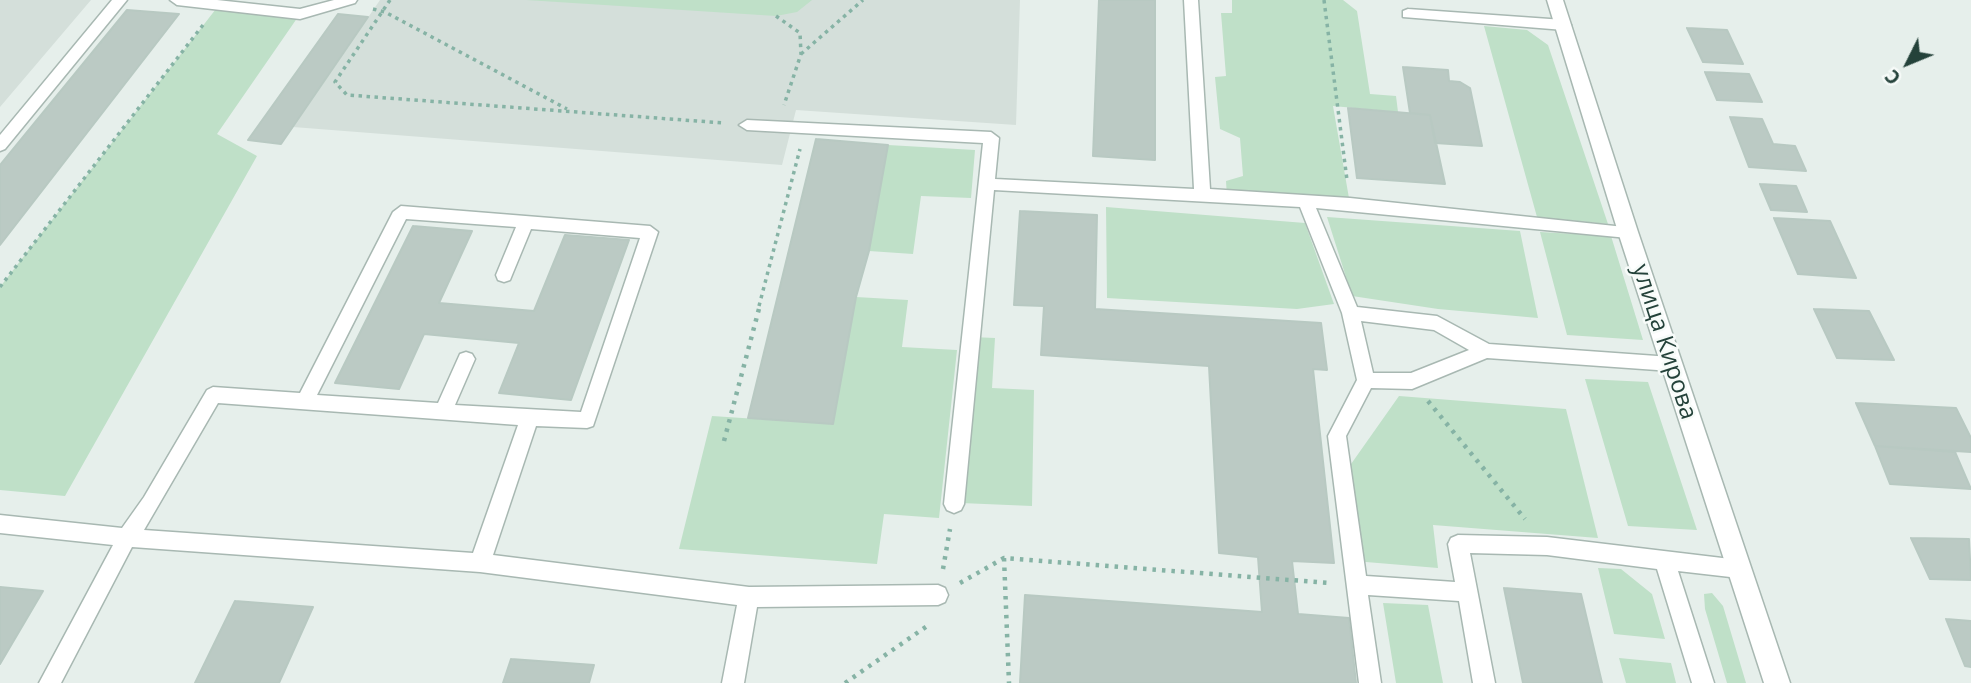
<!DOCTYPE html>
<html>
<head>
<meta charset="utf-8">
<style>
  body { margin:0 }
  #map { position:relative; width:1971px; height:683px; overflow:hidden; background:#e6efeb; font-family:"Open Sans",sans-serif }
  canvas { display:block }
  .north { position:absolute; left:1873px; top:28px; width:70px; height:70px; -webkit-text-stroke:5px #f7fbf9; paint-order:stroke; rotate:227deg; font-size:19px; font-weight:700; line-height:28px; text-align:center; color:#24423a }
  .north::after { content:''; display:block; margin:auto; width:24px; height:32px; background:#24423a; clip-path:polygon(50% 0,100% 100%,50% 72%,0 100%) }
</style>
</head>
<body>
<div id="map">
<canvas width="1971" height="683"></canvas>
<div class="north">С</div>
</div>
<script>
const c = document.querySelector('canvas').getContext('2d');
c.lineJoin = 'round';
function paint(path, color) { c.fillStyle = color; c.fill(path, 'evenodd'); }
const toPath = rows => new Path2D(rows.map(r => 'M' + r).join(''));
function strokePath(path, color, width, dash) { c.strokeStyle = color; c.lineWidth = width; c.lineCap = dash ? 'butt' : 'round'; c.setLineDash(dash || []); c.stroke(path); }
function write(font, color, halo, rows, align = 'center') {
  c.font = font + ' "Open Sans",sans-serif'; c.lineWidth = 5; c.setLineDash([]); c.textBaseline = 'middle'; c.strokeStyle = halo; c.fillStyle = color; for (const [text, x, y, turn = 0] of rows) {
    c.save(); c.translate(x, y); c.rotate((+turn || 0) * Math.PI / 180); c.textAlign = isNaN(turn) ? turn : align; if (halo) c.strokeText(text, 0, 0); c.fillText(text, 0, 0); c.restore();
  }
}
paint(toPath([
  [0,0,91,0,0,107],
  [380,0,1020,0,1016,125,796,110,782,165,293,127]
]), '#d4dfda');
paint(toPath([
  [526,0,812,0,797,12,776,16],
  [1232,0,1343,0,1357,11,1370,94,1396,96,1398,112,1333,106,1350,204,1227,197,1226,181,1243,176,1240,138,1220,129,1215,77,1226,76,1221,13,1232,13],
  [219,5,300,14,217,134,257,156,65,496,0,490,0,287],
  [1484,26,1527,30,1548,45,1608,224,1537,217],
  [888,145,975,150,971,198,921,196,913,254,869,251],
  [1106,207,1305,223,1334,304,1297,309,1107,298],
  [1327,217,1520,231,1538,318,1438,309,1352,296],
  [1540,232,1611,236,1643,340,1567,335],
  [856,297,908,300,902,347,957,350,939,518,884,514,877,564,679,549,712,416,833,424],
  [972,337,995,338,992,388,1034,390,1032,506,961,503],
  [1585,379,1648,382,1697,530,1628,526],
  [1399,396,1566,409,1598,538,1433,525,1438,568,1354,561,1344,474],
  [1598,568,1621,569,1652,594,1665,639,1614,634],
  [1712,593,1723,606,1746,683,1727,683,1705,609,1704,594],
  [1383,603,1428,605,1443,683,1396,683],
  [1619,658,1671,663,1676,683,1626,683]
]), '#bfe0c8');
const building = toPath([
  [1099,0,1155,0,1155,160,1093,156,1099,0],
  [127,10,179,14,0,245,0,165,127,10],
  [338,14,368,17,281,144,248,140,338,14],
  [1687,28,1727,30,1743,64,1703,62,1687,28],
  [1403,67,1448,70,1449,81,1460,82,1470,88,1482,146,1435,143,1430,115,1410,113,1403,67],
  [1705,72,1749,74,1762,102,1717,100,1705,72],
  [1348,108,1430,115,1445,184,1357,178,1348,108],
  [1730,117,1762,119,1773,144,1795,146,1806,171,1749,167,1730,117],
  [816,139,888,145,869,251,856,297,833,424,748,418,816,139],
  [1760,184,1796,186,1807,212,1771,210,1760,184],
  [1020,211,1097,215,1095,309,1321,323,1327,370,1313,369,1334,563,1292,561,1298,614,1349,618,1356,683,1020,683,1025,595,1262,612,1258,557,1219,553,1209,366,1041,355,1044,306,1014,305,1020,211],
  [1774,218,1830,221,1856,278,1798,274,1774,218],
  [413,226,472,231,439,303,534,311,565,235,629,240,571,400,499,393,519,343,424,334,399,389,335,383,413,226],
  [1814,309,1869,311,1894,360,1837,358,1814,309],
  [1856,403,1956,408,1971,438,1971,452,1875,446,1856,403],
  [1875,446,1955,452,1971,489,1890,484,1875,446],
  [1911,538,1969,539,1971,580,1930,579,1911,538],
  [0,587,43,591,0,664,0,587],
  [1504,588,1581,594,1602,683,1523,683,1504,588],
  [235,601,313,607,279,683,195,683,235,601],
  [1946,619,1971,621,1971,667,1965,666,1946,619],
  [511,659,594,665,589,683,503,683,511,659]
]);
paint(building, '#bbcac4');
strokePath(building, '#b8c9c2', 2);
const service = toPath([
  [112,0,127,0,5,149,0,151,0,135,112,0],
  [170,0,217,0,300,9,334,0,357,0,355,3,300,19,177,5,170,0],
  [1184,0,1198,0,1210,189,1350,198,1634,228,1636,232,1628,238,1316,208,1357,307,1437,316,1489,344,1671,357,1677,359,1680,364,1677,369,1671,371,1487,358,1412,389,1371,388,1346,436,1366,576,1455,582,1448,544,1451,538,1458,535,1547,537,1739,560,1746,562,1749,569,1746,576,1739,578,1678,571,1714,683,1692,683,1657,569,1547,555,1470,553,1495,683,1473,683,1459,601,1368,595,1381,683,1359,683,1328,436,1357,380,1342,313,1300,207,994,190,964,504,961,510,954,513,947,510,944,504,983,143,747,130,739,125,747,120,991,132,999,138,995,179,1194,189,1184,0],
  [1361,321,1434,330,1469,350,1411,373,1373,373,1361,321],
  [1408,9,1564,20,1571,25,1564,30,1403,17,1403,11,1408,9],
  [401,206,650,226,658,232,593,426,587,428,536,426,493,555,749,587,938,585,945,588,948,595,945,602,938,605,757,607,744,683,722,683,737,605,480,572,132,547,61,683,39,683,113,545,0,533,0,515,122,528,144,497,207,390,213,387,300,393,393,212,401,206],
  [406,219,516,227,496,275,498,280,504,282,510,280,512,275,531,229,640,238,581,412,455,405,475,359,472,354,466,352,460,354,438,403,317,395,406,219],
  [218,403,518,425,473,553,144,530,218,403]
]);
const tertiary = toPath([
  [1547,0,1563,0,1638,232,1790,683,1764,683,1618,232,1547,0]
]);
strokePath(service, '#a8b8b2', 3);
strokePath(tertiary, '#a8b8b2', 3);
strokePath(toPath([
  [390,0,335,82,347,95,724,123],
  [1324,0,1347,180],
  [373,9,385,12,567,109],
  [776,16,800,33,801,54,784,105],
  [801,54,863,0],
  [0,287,203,25],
  [759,306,800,149]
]), '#86b3a5', 3.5, [3.5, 4.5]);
strokePath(toPath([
  [1428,401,1525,519],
  [724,441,760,305],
  [1004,558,1009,683],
  [943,569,950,529],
  [960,583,1004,558,1329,583],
  [845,683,930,624]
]), '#86b3a5', 4.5, [3.5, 6]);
paint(service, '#fff');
paint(tertiary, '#fff');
write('24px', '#24423a', '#f7fbf9', [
  ["улица Кирова",1664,342,72]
]);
</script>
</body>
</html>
